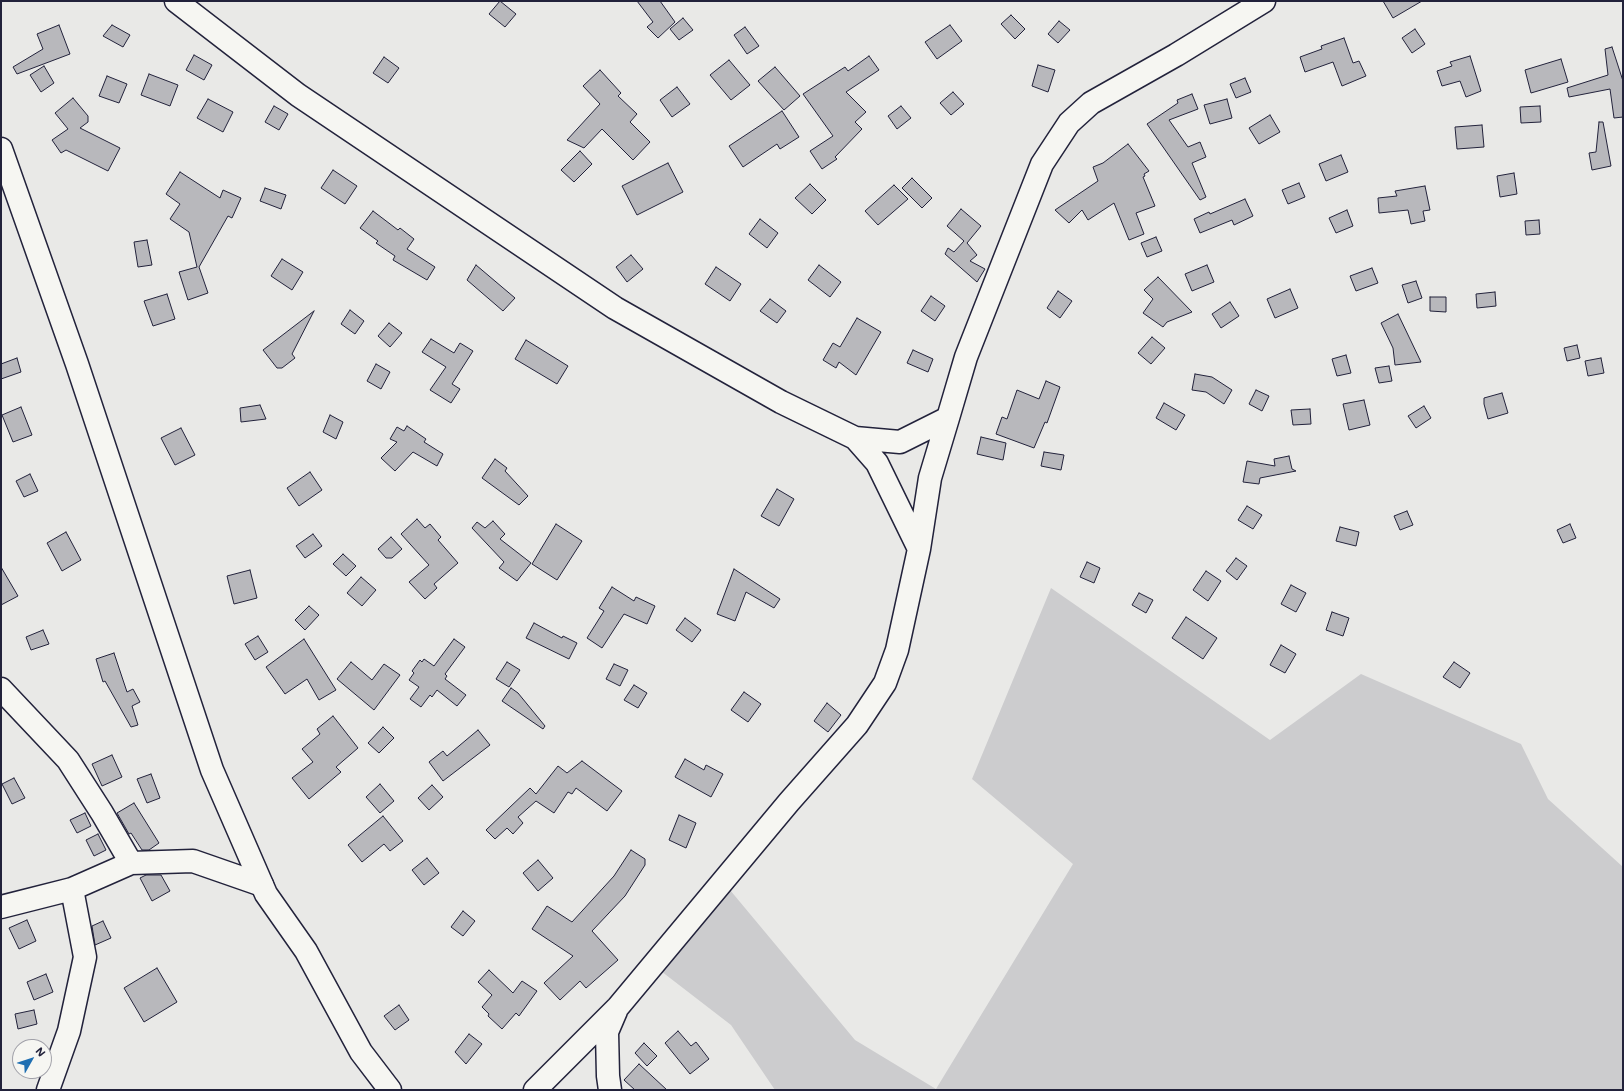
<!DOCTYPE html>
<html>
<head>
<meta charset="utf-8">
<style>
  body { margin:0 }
  #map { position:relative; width:1624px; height:1091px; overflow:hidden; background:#e9e9e7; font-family:Mali,sans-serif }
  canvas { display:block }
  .frame { position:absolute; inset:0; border:2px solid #22223b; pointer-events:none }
  .north { position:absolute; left:12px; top:1039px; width:40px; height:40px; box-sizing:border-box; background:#f6f6f2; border:1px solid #a1a1a9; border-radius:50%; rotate:51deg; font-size:11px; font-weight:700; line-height:16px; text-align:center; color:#22223b }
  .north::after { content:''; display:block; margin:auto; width:14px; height:18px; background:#1f6fb2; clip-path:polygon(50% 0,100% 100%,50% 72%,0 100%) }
</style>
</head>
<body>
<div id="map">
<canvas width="1624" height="1091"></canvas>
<div class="frame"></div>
<div class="north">N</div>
</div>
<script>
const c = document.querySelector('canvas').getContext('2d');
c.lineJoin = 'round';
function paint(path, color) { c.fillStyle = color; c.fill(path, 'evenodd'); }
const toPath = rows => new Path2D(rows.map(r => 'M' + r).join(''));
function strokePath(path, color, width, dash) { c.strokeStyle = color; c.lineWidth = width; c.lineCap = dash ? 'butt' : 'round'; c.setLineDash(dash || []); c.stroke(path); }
paint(toPath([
  [1051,588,1270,740,1361,674,1521,744,1548,799,1623,867,1623,1090,775,1090,731,1025,657,968,730,890,855,1040,936,1089,1073,864,972,779]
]), '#ccccce');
const building = toPath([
  [500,1,516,14,505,27,489,14,500,1],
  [637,1,660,1,675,22,658,38,647,27,653,22,637,1],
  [1383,1,1422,1,1393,18,1383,1],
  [1011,15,1025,29,1015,39,1001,24,1011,15],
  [683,18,693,30,679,40,670,29,683,18],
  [1059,21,1070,30,1058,43,1048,34,1059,21],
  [59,25,70,54,17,74,13,67,43,49,37,34,59,25],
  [112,25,130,35,123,47,103,36,112,25],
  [950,25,962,41,937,59,925,42,950,25],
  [745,27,759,46,747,54,734,35,745,27],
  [1415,29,1425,44,1412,53,1402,38,1415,29],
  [1344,38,1353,63,1359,61,1366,76,1342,86,1333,62,1305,72,1300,57,1322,49,1321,46,1344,38],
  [1612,47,1623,81,1623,117,1614,118,1610,89,1569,97,1567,88,1608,75,1605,49,1612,47],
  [194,55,212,65,204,80,186,70,194,55],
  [869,56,879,70,846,92,866,112,855,122,862,129,835,157,837,159,822,169,810,151,833,136,803,94,845,67,848,71,869,56],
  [1470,56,1481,91,1466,97,1460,81,1442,86,1437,71,1452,66,1450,62,1470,56],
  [384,57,399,68,388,83,373,73,384,57],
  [1561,59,1568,82,1531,93,1525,70,1561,59],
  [729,60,750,85,731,100,710,75,729,60],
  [1038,65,1055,70,1048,92,1032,86,1038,65],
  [44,66,54,83,41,92,30,75,44,66],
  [775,67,800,96,784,110,758,81,775,67],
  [600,70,621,93,618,96,637,114,630,122,650,142,633,160,602,129,584,148,567,140,600,104,583,86,600,70],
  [149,74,178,85,170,106,141,95,149,74],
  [107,76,127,84,119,103,99,96,107,76],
  [1245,78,1251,92,1236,98,1230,84,1245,78],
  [677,87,690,104,672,117,660,100,677,87],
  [953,92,964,104,951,115,940,103,953,92],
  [1192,94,1198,109,1169,120,1188,147,1200,142,1206,157,1192,163,1206,197,1200,200,1147,124,1178,103,1177,100,1192,94],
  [73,98,88,116,88,122,80,128,120,148,108,171,66,150,61,153,52,140,68,129,55,113,73,98],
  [208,99,233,112,223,132,197,118,208,99],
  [1227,99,1232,118,1210,124,1204,105,1227,99],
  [274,106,288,114,279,130,265,122,274,106],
  [901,106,911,118,897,129,888,116,901,106],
  [1540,106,1541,122,1521,123,1520,107,1540,106],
  [782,111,799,137,780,149,777,144,743,167,729,146,782,111],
  [1270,115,1280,132,1259,144,1249,128,1270,115],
  [1599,122,1603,122,1611,166,1592,170,1589,153,1596,152,1599,122],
  [1482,125,1484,147,1457,149,1455,127,1482,125],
  [1128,144,1149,171,1144,174,1145,176,1143,177,1155,206,1136,213,1144,234,1129,240,1114,203,1088,220,1082,210,1069,223,1055,210,1098,181,1093,167,1103,163,1128,144],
  [580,151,592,164,574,182,561,170,580,151],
  [1341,155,1348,172,1326,181,1319,164,1341,155],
  [668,163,683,192,637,215,622,186,668,163],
  [333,170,357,186,345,204,321,188,333,170],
  [180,172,220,198,223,190,241,198,232,218,228,216,199,267,208,293,188,300,179,272,197,267,189,232,170,219,180,204,166,194,180,172],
  [1514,173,1517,194,1500,197,1497,176,1514,173],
  [912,178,932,198,922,208,902,188,912,178],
  [1299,183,1305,197,1288,204,1282,190,1299,183],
  [810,184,826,200,812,214,795,198,810,184],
  [894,185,908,199,878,225,865,211,894,185],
  [1425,186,1430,210,1423,211,1425,221,1411,224,1408,210,1379,213,1378,198,1397,196,1395,191,1425,186],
  [265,188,286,195,281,209,260,201,265,188],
  [1245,199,1253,216,1234,225,1232,220,1200,233,1194,219,1209,212,1210,214,1245,199],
  [961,209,981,226,967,243,977,255,970,261,985,269,977,282,945,254,948,248,954,252,964,241,947,226,961,209],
  [1347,210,1353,226,1336,233,1329,218,1347,210],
  [373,211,398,230,400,228,414,239,407,249,435,267,427,280,393,260,395,256,376,243,378,241,360,228,373,211],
  [760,219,778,233,767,248,749,234,760,219],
  [1539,220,1540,234,1526,235,1525,221,1539,220],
  [1156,237,1162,251,1147,257,1141,243,1156,237],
  [147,240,152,265,138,267,134,242,147,240],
  [631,255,643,269,627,282,616,267,631,255],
  [282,259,303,272,292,290,271,276,282,259],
  [476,265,515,298,503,311,467,280,476,265],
  [819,265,841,282,830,297,808,280,819,265],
  [1207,265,1214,282,1192,291,1185,274,1207,265],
  [716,267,741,284,730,301,705,284,716,267],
  [1372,268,1378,283,1356,291,1350,276,1372,268],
  [1158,277,1192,312,1167,322,1163,327,1143,313,1153,299,1144,290,1158,277],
  [1416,281,1422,298,1408,303,1402,285,1416,281],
  [1290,289,1298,308,1275,318,1267,299,1290,289],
  [1058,291,1072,301,1060,318,1047,308,1058,291],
  [1495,292,1496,306,1477,308,1476,294,1495,292],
  [167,294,175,319,153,326,144,301,167,294],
  [931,296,945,306,935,321,921,311,931,296],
  [1430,297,1446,297,1446,312,1430,311,1430,297],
  [770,299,786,311,777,323,760,311,770,299],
  [1230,302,1239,316,1221,328,1212,314,1230,302],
  [350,310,364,321,355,334,341,324,350,310],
  [314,311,292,354,295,358,282,368,277,368,263,350,314,311],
  [1398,314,1421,362,1395,365,1393,348,1381,323,1398,314],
  [857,318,881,332,856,375,839,362,836,368,823,360,833,343,840,347,857,318],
  [389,323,402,333,390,347,378,336,389,323],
  [1152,337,1165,348,1151,364,1138,353,1152,337],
  [431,339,454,353,460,343,473,351,452,384,460,389,451,403,430,390,446,367,422,352,431,339],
  [526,340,568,366,557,384,515,359,526,340],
  [1577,345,1580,358,1567,361,1564,348,1577,345],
  [913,350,933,359,928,372,907,363,913,350],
  [1346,355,1351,373,1337,376,1332,359,1346,355],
  [17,358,21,372,1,379,1,364,17,358],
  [1601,358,1604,373,1588,376,1585,361,1601,358],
  [376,364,390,372,381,389,367,381,376,364],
  [1389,366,1392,381,1379,383,1375,368,1389,366],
  [1195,374,1212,377,1232,390,1224,404,1206,392,1192,390,1195,374],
  [1046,381,1060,387,1047,423,1045,422,1034,448,996,434,1002,417,1007,419,1017,390,1039,399,1046,381],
  [1256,390,1269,396,1262,411,1249,404,1256,390],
  [1502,393,1508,413,1488,419,1484,404,1484,398,1502,393],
  [1364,400,1370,425,1349,430,1343,404,1364,400],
  [1164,403,1185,415,1176,430,1156,418,1164,403],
  [260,405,266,419,241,422,240,408,260,405],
  [1424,406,1431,418,1416,428,1408,416,1424,406],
  [21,407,32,435,13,442,2,415,21,407],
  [1310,409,1311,424,1293,425,1291,410,1310,409],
  [330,415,343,422,336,439,323,432,330,415],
  [407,426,426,439,424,442,443,454,437,466,413,452,395,471,381,458,397,442,390,439,397,427,404,431,407,426],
  [181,428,195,455,175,465,161,438,181,428],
  [981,437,1006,443,1003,460,977,454,981,437],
  [1044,452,1064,455,1061,470,1041,466,1044,452],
  [1289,456,1292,469,1296,471,1260,478,1259,484,1243,482,1247,461,1275,466,1274,459,1289,456],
  [495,459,507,468,505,471,528,496,519,505,482,478,495,459],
  [310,472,322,490,299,506,287,488,310,472],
  [30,474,38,491,24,497,16,481,30,474],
  [777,489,794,499,779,526,761,516,777,489],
  [1247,506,1262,515,1253,529,1238,520,1247,506],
  [1407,511,1413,525,1400,530,1394,516,1407,511],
  [417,519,425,528,430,524,441,537,438,540,458,563,434,584,437,588,425,599,409,582,429,565,401,534,417,519],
  [493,521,505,534,500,539,531,563,517,581,499,568,504,562,472,528,477,522,485,528,493,521],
  [556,524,582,541,557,580,532,564,556,524],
  [1570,524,1576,538,1563,543,1557,530,1570,524],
  [1340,527,1359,532,1356,546,1336,541,1340,527],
  [66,532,81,560,62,571,47,543,66,532],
  [313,534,322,546,305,558,296,546,313,534],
  [391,537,402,549,392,558,386,558,378,549,391,537],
  [343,554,356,566,346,576,333,564,343,554],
  [1236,558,1247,566,1237,580,1226,571,1236,558],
  [1087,562,1100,568,1094,583,1080,577,1087,562],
  [1,567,18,596,1,605,1,567],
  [734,569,780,599,774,608,746,592,735,621,717,614,734,569],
  [250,570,257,598,234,604,227,576,250,570],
  [1206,571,1221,581,1208,601,1193,590,1206,571],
  [361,577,376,590,362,606,347,593,361,577],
  [1291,585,1306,593,1296,612,1281,604,1291,585],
  [612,587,634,601,636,597,655,606,647,624,624,614,602,648,587,638,604,611,599,608,612,587],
  [1139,593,1153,600,1146,613,1132,605,1139,593],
  [309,606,319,615,305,630,295,620,309,606],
  [1332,612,1349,618,1343,636,1326,630,1332,612],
  [1186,617,1217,638,1203,659,1172,638,1186,617],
  [685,618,701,630,692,642,676,630,685,618],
  [534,623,562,638,563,636,577,643,569,659,526,638,534,623],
  [43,630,49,644,31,650,26,637,43,630],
  [258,636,268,652,255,660,245,644,258,636],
  [304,639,336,690,319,700,307,679,285,694,266,667,304,639],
  [454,639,465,647,445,674,447,676,445,679,466,695,457,706,437,690,432,697,430,695,421,707,410,699,419,687,409,680,414,673,412,671,420,660,422,662,424,659,434,666,454,639],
  [1281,645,1296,654,1285,673,1270,665,1281,645],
  [114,653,127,692,133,689,140,702,132,706,138,725,131,727,105,681,103,682,96,659,114,653],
  [351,662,372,680,384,664,400,675,374,710,337,679,351,662],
  [507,662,520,670,509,687,496,679,507,662],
  [1454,662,1470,673,1460,688,1443,677,1454,662],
  [614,664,628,670,620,686,606,679,614,664],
  [634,685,647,693,638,708,624,700,634,685],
  [511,688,518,693,545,726,543,729,502,701,511,688],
  [744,692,761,704,748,722,731,710,744,692],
  [827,703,841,715,828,732,814,721,827,703],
  [333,716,358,748,336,767,341,772,309,799,292,778,313,762,302,749,320,734,317,729,333,716],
  [383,727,394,738,379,753,368,743,383,727],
  [478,730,490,745,443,781,429,762,443,751,447,756,478,730],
  [112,755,122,777,102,786,92,764,112,755],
  [685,759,704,770,706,765,723,774,711,797,675,777,685,759],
  [582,761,622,791,607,811,576,788,572,794,568,792,554,813,536,801,518,817,523,823,513,834,507,828,495,839,486,830,530,788,536,794,558,766,567,773,582,761],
  [151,774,160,798,147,803,137,779,151,774],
  [14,778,25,798,12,804,2,784,14,778],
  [380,784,394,801,380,813,366,797,380,784],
  [432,785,443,797,429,810,418,798,432,785],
  [134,803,159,843,149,850,142,850,131,833,129,834,117,813,134,803],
  [85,813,91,826,77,833,70,820,85,813],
  [679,815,696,823,686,848,669,840,679,815],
  [383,816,403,841,390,851,384,844,362,862,348,845,383,816],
  [98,834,106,850,94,856,86,840,98,834],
  [631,850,645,859,645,865,625,896,592,931,618,960,586,988,580,981,560,1000,544,983,573,956,532,929,547,906,572,922,614,876,631,850],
  [427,858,439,873,424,885,412,870,427,858],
  [538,860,553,878,538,891,523,873,538,860],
  [146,875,161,875,170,891,152,901,140,878,146,875],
  [463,911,475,921,463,936,451,927,463,911],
  [27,920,36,941,19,949,9,928,27,920],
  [103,921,111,938,95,945,92,926,103,921],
  [157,968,177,1002,144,1022,124,988,157,968],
  [489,970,513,993,522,981,537,991,519,1016,516,1013,502,1029,488,1016,489,1014,482,1007,492,995,478,982,489,970],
  [46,974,53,992,34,1000,27,982,46,974],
  [399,1005,409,1020,395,1030,384,1016,399,1005],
  [34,1010,37,1024,18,1029,15,1014,34,1010],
  [678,1031,691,1046,696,1042,709,1059,690,1074,665,1043,678,1031],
  [469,1034,482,1044,466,1064,455,1052,469,1034],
  [644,1043,657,1056,647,1066,635,1053,644,1043],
  [639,1064,667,1090,635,1090,624,1080,639,1064]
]);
paint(building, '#b8b8bc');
strokePath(building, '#22223b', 1);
const minor = toPath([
  [176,1,298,95,615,308,781,402,855,438,900,442,948,418],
  [855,438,877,463,919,549],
  [1,689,68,760,102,813,131,863],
  [1,907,72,889,131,863,193,861,262,885],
  [48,1090,69,1031,85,957,72,889],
  [535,1090,618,1007,789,802,857,725,885,683,897,650,919,549,930,478,948,418,966,357,1042,164,1069,123,1091,103,1176,55,1264,1],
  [610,1090,608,1076,607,1032,616,1011]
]);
const major = toPath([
  [1,149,77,364,212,770,266,894,306,951,361,1052,390,1090]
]);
strokePath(minor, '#22223b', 25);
strokePath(major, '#22223b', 25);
strokePath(minor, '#f6f6f2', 22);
strokePath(major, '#f6f6f2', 22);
</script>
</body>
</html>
